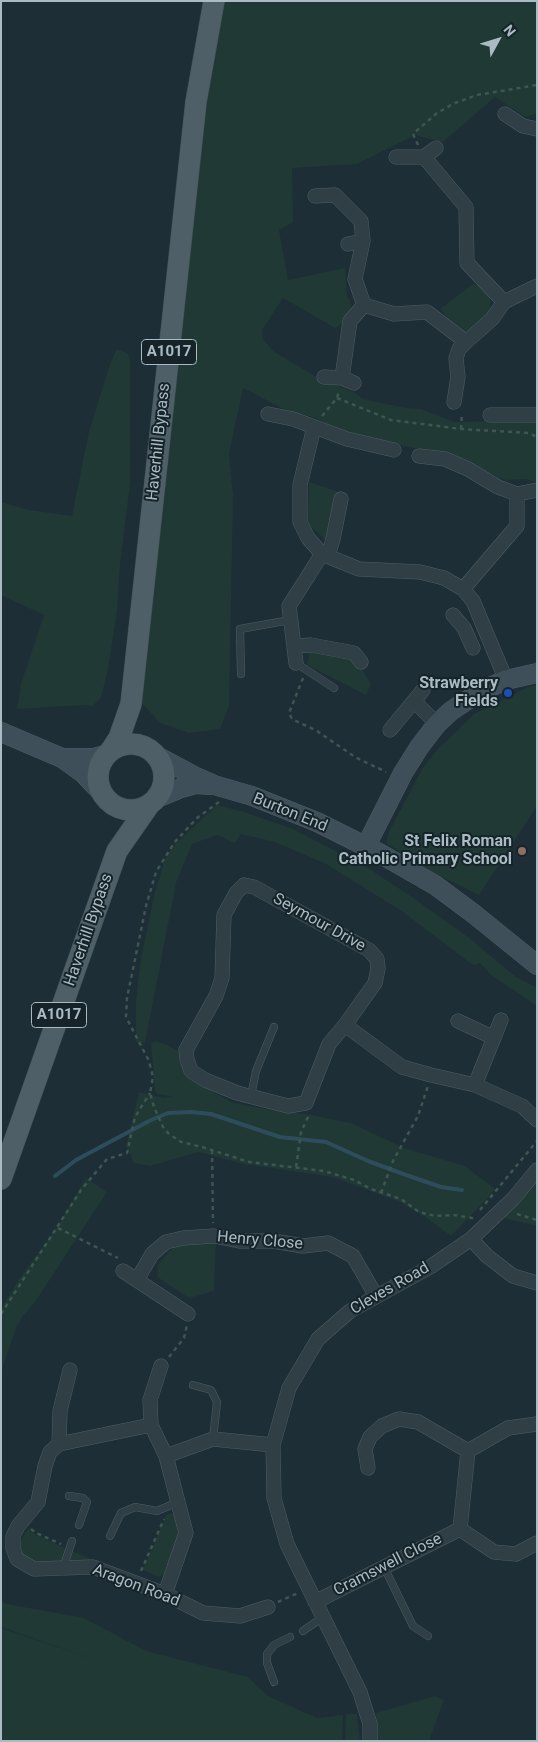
<!DOCTYPE html>
<html>
<head>
<meta charset="utf-8">
<style>
  body { margin:0 }
  #map { position:relative; width:538px; height:1742px; overflow:hidden; background:#1d2e36; font-family:Roboto,sans-serif }
  canvas { display:block }
  .frame { position:absolute; inset:0; border:2px solid #aabbc4; pointer-events:none }
  .north { position:absolute; left:473px; top:15px; width:50px; height:50px; -webkit-text-stroke:4px #16242a; paint-order:stroke; rotate:51deg; font-size:14px; font-weight:700; line-height:20px; text-align:center; color:#aabbc4 }
  .north::after { content:''; display:block; margin:auto; width:18px; height:22px; background:#aabbc4; clip-path:polygon(50% 0,100% 100%,50% 72%,0 100%) }
</style>
</head>
<body>
<div id="map">
<canvas width="538" height="1742"></canvas>
<div class="frame"></div>
<div class="north">N</div>
</div>
<script>
const c = document.querySelector('canvas').getContext('2d');
c.lineJoin = 'round';
function paint(path, color) { c.fillStyle = color; c.fill(path, 'evenodd'); }
const toPath = rows => new Path2D(rows.map(r => 'M' + r).join(''));
function strokePath(path, color, width, dash) { c.strokeStyle = color; c.lineWidth = width; c.lineCap = dash ? 'butt' : 'round'; c.setLineDash(dash || []); c.stroke(path); }
function write(font, color, halo, rows, align = 'center') {
  c.font = font + ' Roboto,sans-serif'; c.lineWidth = 4; c.setLineDash([]); c.textBaseline = 'middle'; c.strokeStyle = halo; c.fillStyle = color; for (const [text, x, y, turn = 0] of rows) {
    c.save(); c.translate(x, y); c.rotate((+turn || 0) * Math.PI / 180); c.textAlign = isNaN(turn) ? turn : align; if (halo) c.strokeText(text, 0, 0); c.fillText(text, 0, 0); c.restore();
  }
}
paint(toPath([
  [223,1,537,1,537,113,526,117,495,97,443,142,415,135,357,164,292,168,293,222,279,230,288,280,345,268,347,296,350,300,351,308,342,324,335,328,283,298,262,330,263,339,273,351,318,378,355,393,363,399,406,408,421,409,454,422,537,420,537,483,527,479,505,480,444,454,395,444,334,428,316,418,302,414,293,414,243,388,229,454,233,496,229,706,220,729,189,733,160,723,141,702,201,141],
  [473,284,479,286,490,298,491,313,466,333,460,332,440,309],
  [116,350,122,350,128,354,130,360,130,484,120,565,117,612,108,669,101,698,92,706,84,705,17,709,21,684,44,615,1,595,1,502,29,510,72,516,89,431,109,367],
  [309,482,339,492,327,542,308,523],
  [310,649,354,657,371,684,366,695,307,665],
  [537,685,537,806,479,895,432,872,386,843,389,832,422,769,436,751,474,714,528,687],
  [217,805,244,812,293,829,368,868,412,897,468,937,516,977,537,988,537,1006,491,975,480,963,474,965,470,963,403,912,326,864,275,842,241,834,235,843,217,835,192,844,176,883,145,1043,136,1042,136,999,141,958,155,892,165,859,172,847],
  [156,1041,167,1045,178,1051,185,1076,231,1102,254,1107,311,1115,351,1123,404,1148,465,1166,495,1189,486,1200,451,1236,424,1216,400,1202,333,1177,244,1164,198,1152,150,1166,134,1163,126,1146,139,1092,164,1098,174,1097,162,1095,157,1094,155,1091,151,1043],
  [86,1178,107,1192,35,1302,22,1317,16,1328,1,1372,1,1309,18,1281,56,1228],
  [537,1180,537,1226,503,1218],
  [216,1242,214,1291,189,1298,157,1277,158,1265,175,1245],
  [178,1512,182,1532,164,1573,159,1577,143,1570,166,1515],
  [28,1529,36,1535,90,1559,90,1561,37,1563,23,1555,19,1547,21,1540],
  [1,1601,7,1604,84,1618,146,1651,248,1677,268,1696,317,1718,343,1715,342,1741,1,1741,1,1628,104,1663,1,1627],
  [435,1696,444,1700,429,1741,377,1741,376,1713],
  [346,1714,357,1714,360,1741,345,1741]
]), '#203935');
strokePath(toPath([
  [55,1176,76,1160,151,1120,168,1113,191,1112,211,1114,280,1137,326,1142,368,1161,409,1176,441,1187,462,1190]
]), '#2d4d5c', 4);
const lane = toPath([
  [296,663,334,688],
  [241,674,240,629,290,620],
  [251,1096,256,1071,274,1027],
  [193,1385,211,1390,217,1402,213,1439],
  [69,1496,83,1498,87,1502,79,1525],
  [110,1536,121,1513,135,1507,157,1511,178,1502],
  [384,1567,413,1626,428,1636],
  [63,1568,72,1541],
  [303,1631,323,1617],
  [274,1682,267,1663,267,1654,274,1645,290,1637]
]);
const street = toPath([
  [505,114,523,126,537,129],
  [396,157,424,157,436,148],
  [424,157,466,207,467,263,504,302],
  [315,196,335,195,361,221,363,241,355,279,364,305],
  [348,244,363,241],
  [324,377,342,378,354,383],
  [342,378,350,321,364,305,394,314,427,312,466,342,492,319,504,302,537,286],
  [454,402,458,377,456,358,459,349,466,342],
  [268,414,293,419,347,439,394,450],
  [490,415,537,415],
  [314,427,300,485,300,522,308,538,322,554,359,569,420,572,444,578,463,589],
  [419,456,445,459,468,469,498,487,517,494,537,490],
  [328,556,333,539,341,499],
  [453,615,464,628,473,648],
  [294,646,311,645,354,653,361,662],
  [296,663,289,606,322,554],
  [506,680,473,601,463,589,517,526,517,494],
  [414,701,437,724],
  [390,730,423,690],
  [244,885,254,887,369,950,377,959,378,969,375,983,345,1025,329,1044,306,1103,288,1106,237,1093,205,1080,191,1071,187,1059,186,1050,216,996,222,978,224,915,236,893,244,885],
  [458,1021,494,1038],
  [345,1025,402,1067,431,1075,475,1085,522,1106,537,1120],
  [475,1085,501,1020],
  [471,1239,487,1256,513,1276,537,1283],
  [123,1271,188,1314],
  [137,1280,152,1254,166,1242,183,1238,214,1236,239,1241,273,1241,303,1246,328,1243,353,1256,376,1296],
  [161,1366,150,1400,151,1425,166,1456,186,1533,165,1594],
  [151,1425,59,1444,50,1452,45,1466,38,1502,18,1526,13,1536,13,1548,17,1559,34,1569,93,1567,165,1594,203,1613,240,1616,268,1607],
  [59,1444,60,1411,70,1370],
  [166,1456,213,1439,273,1445],
  [368,1468,365,1449,370,1437,382,1426,399,1419,418,1422,468,1451],
  [460,1529,494,1552,516,1554,537,1543],
  [315,1602,460,1529,468,1451,508,1428,537,1424],
  [370,1741,370,1724,360,1692,287,1544,274,1498,273,1445,289,1388,318,1339,350,1311,430,1267,471,1239,513,1199,537,1170]
]);
const secondary = toPath([
  [1,732,62,758,84,774,102,793],
  [157,756,196,777,214,785,252,796,317,822,379,853,435,885,474,914,537,965],
  [62,758,94,758,107,754],
  [157,798,181,788,196,784,210,785],
  [366,846,403,773,420,746,437,724,451,711,481,691,506,680,537,673]
]);
const primary = toPath([
  '98 777a33 33 0 1 1 66 0a33 33 0 1 1-66 0Z',
  [111,750,119,738,131,704,196,102,214,1],
  [1,1179,117,851,149,805]
]);
strokePath(lane, '#4e5d65', 8);
strokePath(street, '#4e5d65', 15);
strokePath(secondary, '#4e5d65', 20);
strokePath(primary, '#3d4b53', 22);
strokePath(toPath([
  [418,145,413,134,437,113,455,103,477,95,537,85],
  [337,398,391,420,461,429,528,433,537,437],
  [322,416,337,398,339,390],
  [461,429,462,413],
  [303,678,289,713,292,719,317,731,355,757,386,772],
  [219,802,197,818,174,843,156,872,146,906,127,998,126,1017,149,1061,153,1077,150,1093,154,1107,163,1127,168,1133,181,1142,202,1147,249,1162,324,1171,354,1180,371,1189,401,1199,419,1212,435,1216,454,1215,472,1218,474,1219],
  [212,1150,213,1223],
  [296,1167,301,1132,309,1115],
  [381,1193,393,1161,418,1116,428,1086],
  [480,1210,537,1141],
  [517,1214,537,1220],
  [58,1228,118,1258],
  [1,1314,81,1190,107,1159,127,1153,135,1117,150,1093],
  [169,1357,184,1338,187,1325],
  [31,1529,36,1533,61,1544],
  [141,1571,164,1519],
  [278,1602,298,1593]
]), '#3e5652', 2.5, [4, 4]);
strokePath(lane, '#303f46', 7);
strokePath(street, '#303f46', 14);
strokePath(secondary, '#3e4f5a', 19);
strokePath(primary, '#4e5f67', 21);
for (const [x, y, r, color] of [
  [508,693,5,"#1a4fb4"],
  [522,851,5,"#8d6e63"]
]) { const dot = new Path2D(); dot.arc(x, y, r, 0, 2 * Math.PI); c.fillStyle = color; c.fill(dot); strokePath(dot, '#16242a', 2); }
for (const [x, y, w] of [
  [169,352,55],
  [59,1015,55]
]) { const box = new Path2D(); box.roundRect(x - w / 2, y - 12.5, w, 25, 4); c.fillStyle = '#16242a'; c.fill(box); strokePath(box, '#aabbc4', 1); }
write('bold 15px', '#aabbc4', null, [
  ["A1017",169,352],
  ["A1017",59,1015]
]);
write('16px', '#aabbc4', '#16242a', [
  ["Haverhill Bypass",159,442,-84],
  ["Burton End",290,813,22],
  ["Seymour Drive",319,923,29],
  ["Haverhill Bypass",89,930,-71],
  ["Henry Close",260,1241,5],
  ["Cleves Road",390,1289,-30],
  ["Cramswell Close",388,1565,-27],
  ["Aragon Road",136,1586,21]
]);
write('bold 16px', '#aabbc4', '#16242a', [
  ["Strawberry",498,684],
  ["Fields",498,702],
  ["St Felix Roman",512,842],
  ["Catholic Primary School",512,860]
], 'right');
</script>
</body>
</html>
